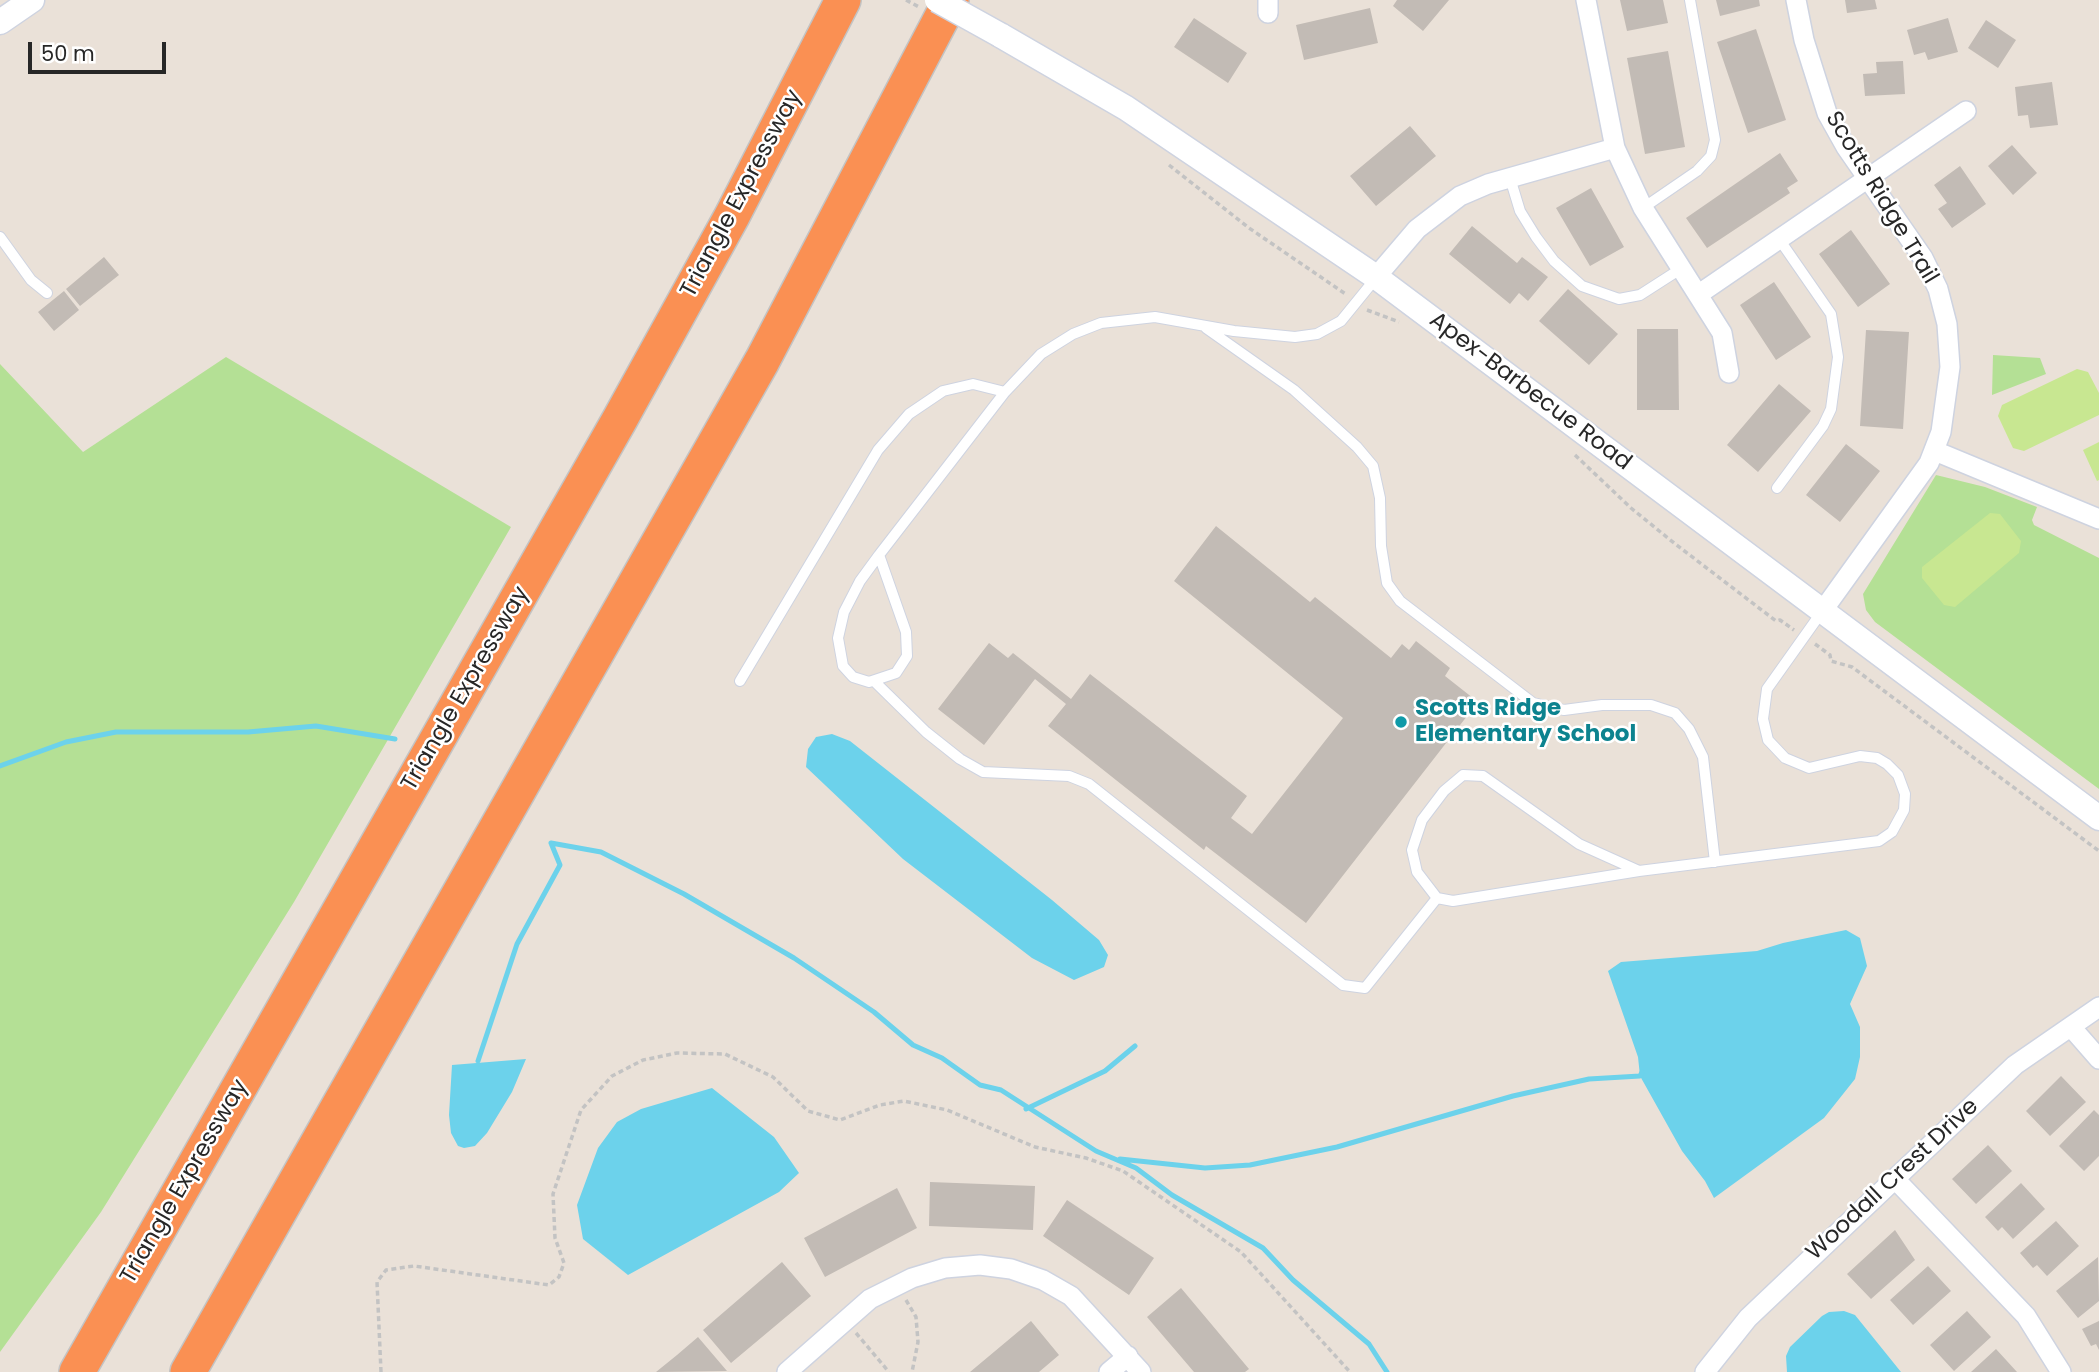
<!DOCTYPE html>
<html>
<head>
<meta charset="utf-8">
<style>
  body { margin:0 }
  #map { position:relative; width:2099px; height:1372px; overflow:hidden; background:#eae1d8; font-family:Poppins,sans-serif }
  canvas { display:block }
  .scale { position:absolute; left:28px; top:42px; width:138px; height:32px; box-sizing:border-box; border:4px solid #272727; border-top:0; padding-left:9px; font-size:21px; line-height:24px; white-space:nowrap; color:#272727; -webkit-text-stroke:5px #fff; paint-order:stroke }
</style>
</head>
<body>
<div id="map">
<canvas width="2099" height="1372"></canvas>
<div class="scale">50 m</div>
</div>
<script>
const c = document.querySelector('canvas').getContext('2d');
c.lineJoin = 'round';
function paint(path, color) { c.fillStyle = color; c.fill(path, 'evenodd'); }
const toPath = rows => new Path2D(rows.map(r => 'M' + r).join(''));
function strokePath(path, color, width, dash) { c.strokeStyle = color; c.lineWidth = width; c.lineCap = dash ? 'butt' : 'round'; c.setLineDash(dash || []); c.stroke(path); }
function write(font, color, halo, rows, align = 'center') {
  c.font = font + ' Poppins,sans-serif'; c.lineWidth = 5; c.setLineDash([]); c.textBaseline = 'middle'; c.strokeStyle = halo; c.fillStyle = color; for (const [text, x, y, turn = 0] of rows) {
    c.save(); c.translate(x, y); c.rotate((+turn || 0) * Math.PI / 180); c.textAlign = isNaN(turn) ? turn : align; if (halo) c.strokeText(text, 0, 0); c.fillText(text, 0, 0); c.restore();
  }
}
paint(toPath([
  [1993,355,2040,358,2046,374,1992,395],
  [226,357,511,527,294,902,101,1212,0,1352,0,364,83,452],
  [1936,475,1985,487,2037,507,2032,520,2034,525,2099,558,2099,789,1875,622,1866,610,1863,594]
]), '#b4e095');
paint(toPath([
  [2077,369,2088,372,2099,393,2099,415,2024,451,2013,448,1998,416,2002,405],
  [2099,442,2099,480,2097,481,2083,450],
  [1990,513,2000,514,2021,541,2019,553,1955,607,1944,605,1922,578,1922,567]
]), '#c8e791');
paint(toPath([
  [832,734,850,741,1052,900,1099,940,1108,955,1104,967,1074,980,1032,958,903,859,806,767,808,749,816,737],
  [1846,930,1860,938,1867,966,1850,1004,1860,1027,1860,1057,1855,1079,1824,1118,1714,1198,1705,1181,1682,1151,1640,1076,1638,1057,1608,971,1621,962,1757,951,1783,943],
  [526,1059,512,1092,487,1133,475,1146,464,1148,458,1146,451,1133,449,1115,452,1065],
  [712,1088,774,1137,799,1173,779,1192,628,1275,583,1239,577,1205,598,1148,617,1122,641,1109],
  [1844,1311,1855,1315,1901,1372,1787,1372,1786,1356,1790,1347,1822,1316,1829,1312]
]), '#6cd2eb');
strokePath(toPath([
  [0,766,66,742,116,732,248,732,316,726,395,739],
  [551,843,601,852,684,894,794,958,874,1012,913,1045,942,1058,980,1085,1001,1090,1096,1151,1136,1168,1172,1195,1263,1248,1293,1280,1369,1344,1387,1372],
  [478,1061,517,944,560,865,551,843],
  [1026,1109,1105,1071,1135,1046],
  [1120,1159,1205,1168,1250,1165,1337,1147,1513,1096,1589,1079,1640,1076,1642,1072]
]), '#6cd2eb', 5);
paint(toPath([
  [1397,0,1449,0,1423,31,1393,6],
  [1620,0,1663,0,1668,23,1627,31],
  [1716,0,1759,0,1760,6,1720,16],
  [1845,0,1875,0,1877,9,1847,13],
  [1370,8,1378,43,1304,60,1296,25],
  [1194,18,1247,53,1228,83,1174,47],
  [1948,18,1958,52,1928,60,1925,52,1914,55,1907,30],
  [1986,20,2016,40,1998,68,1968,48],
  [1756,29,1786,120,1748,133,1717,42],
  [1668,51,1685,147,1645,154,1627,58],
  [1903,61,1905,94,1865,96,1863,74,1877,73,1876,62],
  [2052,82,2058,125,2030,128,2028,115,2018,116,2015,87],
  [1410,126,1436,156,1376,206,1350,176],
  [2012,145,2037,173,2013,195,1988,166],
  [1780,153,1798,181,1787,188,1790,193,1707,248,1686,218],
  [1960,166,1986,204,1952,228,1938,209,1947,203,1934,185],
  [1591,188,1624,247,1590,266,1556,208],
  [1472,226,1517,263,1522,257,1548,277,1528,301,1519,293,1510,304,1449,254],
  [1851,230,1890,284,1858,307,1819,254],
  [104,257,119,275,80,306,66,289],
  [1774,282,1811,337,1776,360,1740,305],
  [1568,289,1618,334,1589,365,1539,321],
  [64,291,79,310,54,331,38,312],
  [1637,329,1678,329,1679,410,1637,410],
  [1866,330,1909,332,1903,429,1860,426],
  [1779,384,1811,411,1758,472,1727,445],
  [1846,444,1880,471,1840,522,1806,495],
  [1216,526,1310,602,1315,597,1391,658,1402,644,1409,650,1416,641,1450,668,1445,676,1478,702,1306,923,1206,846,1204,850,1048,726,1066,704,1035,679,984,745,938,709,989,643,1008,658,1013,653,1071,699,1090,674,1247,796,1231,818,1252,834,1343,718,1174,581],
  [2061,1076,2086,1102,2050,1136,2026,1111],
  [2094,1110,2099,1115,2099,1156,2084,1171,2059,1146],
  [1988,1145,2012,1171,1976,1204,1952,1179],
  [930,1182,1035,1186,1033,1230,929,1226],
  [2021,1183,2045,1209,2013,1239,2002,1227,1998,1231,1985,1217],
  [897,1188,917,1228,825,1277,804,1238],
  [1067,1200,1154,1258,1129,1295,1043,1236],
  [2056,1221,2079,1246,2047,1276,2037,1265,2033,1268,2020,1253],
  [1895,1230,1915,1260,1871,1299,1847,1274],
  [2098,1257,2099,1301,2078,1318,2056,1291],
  [782,1262,811,1296,731,1363,703,1330],
  [1928,1266,1951,1291,1913,1325,1890,1300],
  [1181,1288,1249,1369,1245,1372,1194,1372,1147,1317],
  [1967,1311,1991,1337,1954,1371,1930,1345],
  [1031,1321,1059,1355,1039,1372,970,1372],
  [2099,1321,2099,1350,2096,1344,2091,1346,2082,1329],
  [698,1337,727,1371,656,1372,677,1355],
  [1996,1349,2017,1372,1971,1372]
]), '#c2bbb5');
const service = toPath([
  [1510,178,1520,211,1536,237,1554,261,1582,286,1619,299,1640,295,1682,268],
  [1643,208,1697,171,1711,156,1715,140,1690,0],
  [0,237,31,280,47,293],
  [1206,328,1294,390,1357,447,1373,466,1380,498,1381,546,1387,583,1400,601,1533,703,1564,710,1602,705,1651,705,1675,713,1689,729,1703,757,1715,862],
  [1777,488,1823,426,1831,409,1838,357,1831,314,1779,239],
  [879,555,906,632,907,656,896,673,869,682,853,677,843,666,838,638,844,612,860,581,879,555,1005,392,1041,354,1073,334,1101,323,1155,317,1234,331,1295,337,1317,334,1341,321,1376,278],
  [740,681,878,450,909,414,943,391,973,384,1005,392],
  [874,681,926,732,960,759,983,772,1069,776,1089,784,1343,985,1365,988,1437,898],
  [1639,871,1579,844,1483,776,1463,775,1444,791,1422,820,1412,850,1417,872,1437,898,1453,901,1639,871,1879,841,1892,832,1904,810,1905,794,1898,775,1887,764,1877,758,1860,756,1809,768,1785,758,1768,740,1763,719,1767,689,1821,613]
]);
const minor = toPath([
  [1268,0,1268,13],
  [1586,0,1615,148,1643,208,1722,333,1729,373],
  [1796,0,1804,40,1827,113,1846,147,1923,258,1938,289,1947,324,1950,367,1941,432,1929,463,1821,613],
  [1376,277,1417,229,1460,196,1488,184,1615,148],
  [1699,294,1966,111],
  [1935,451,2099,519],
  [2071,1027,2099,1059],
  [1895,1179,2026,1316,2061,1372],
  [787,1372,870,1299,912,1278,945,1268,980,1265,1011,1269,1043,1280,1071,1296,1141,1372],
  [1109,1372,1128,1356],
  [1705,1372,1748,1318,2015,1065,2099,1007]
]);
const tertiary = toPath([
  [0,22,32,0],
  [1000,35,1126,108,1376,277,2099,818]
]);
const motorway = toPath([
  [77,1372,620,419,732,216,843,0],
  [188,1372,762,361,951,0]
]);
strokePath(service, '#ced3e0', 12);
strokePath(minor, '#ced3e0', 22);
strokePath(tertiary, '#ced3e0', 27);
strokePath(motorway, '#c3c3c3', 38);
strokePath(toPath([
  [1169,165,1249,228,1347,295],
  [1367,310,1399,322],
  [1575,455,1631,508,1674,543,1776,621,1780,620,1794,630],
  [1815,644,1830,655,1831,661,1852,667,2099,851],
  [906,1300,916,1317,918,1342,912,1372],
  [856,1333,889,1372],
  [381,1372,377,1282,386,1270,414,1266,549,1285,559,1277,564,1263,555,1238,553,1194,581,1110,612,1076,643,1060,677,1053,725,1054,773,1077,808,1111,840,1120,880,1105,904,1101,947,1110,1035,1147,1086,1158,1123,1171,1241,1252,1350,1372]
]), '#c3c3c3', 3.5, [5, 3.5]);
strokePath(service, '#fff', 10);
strokePath(minor, '#fff', 19);
strokePath(tertiary, '#fff', 24);
strokePath(motorway, '#fa9053', 35);
const tertiaryBridge = toPath([
  [937,0,1000,35]
]);
strokePath(tertiaryBridge, '#ced3e0', 27, []);
strokePath(toPath([
  [906,0,919,7]
]), '#c3c3c3', 3.5, [5, 3.5]);
strokePath(tertiaryBridge, '#fff', 24);
for (const [x, y, r, color] of [
  [1401,722,7,"#0f9aa8"]
]) { const dot = new Path2D(); dot.arc(x, y, r, 0, 2 * Math.PI); c.fillStyle = color; c.fill(dot); strokePath(dot, '#fff', 2.5); }
write('23px', '#272727', '#fff', [
  ["Triangle Expressway",742,194,-62],
  ["Scotts Ridge Trail",1881,198,59],
  ["Apex-Barbecue Road",1530,392,37],
  ["Triangle Expressway",466,689,-60],
  ["Woodall Crest Drive",1893,1180,-43],
  ["Triangle Expressway",185,1182,-60]
]);
write('bold 23px', '#0d838f', '#fff', [
  ["Scotts Ridge",1415,709],
  ["Elementary School",1415,735]
], 'left');
</script>
</body>
</html>
